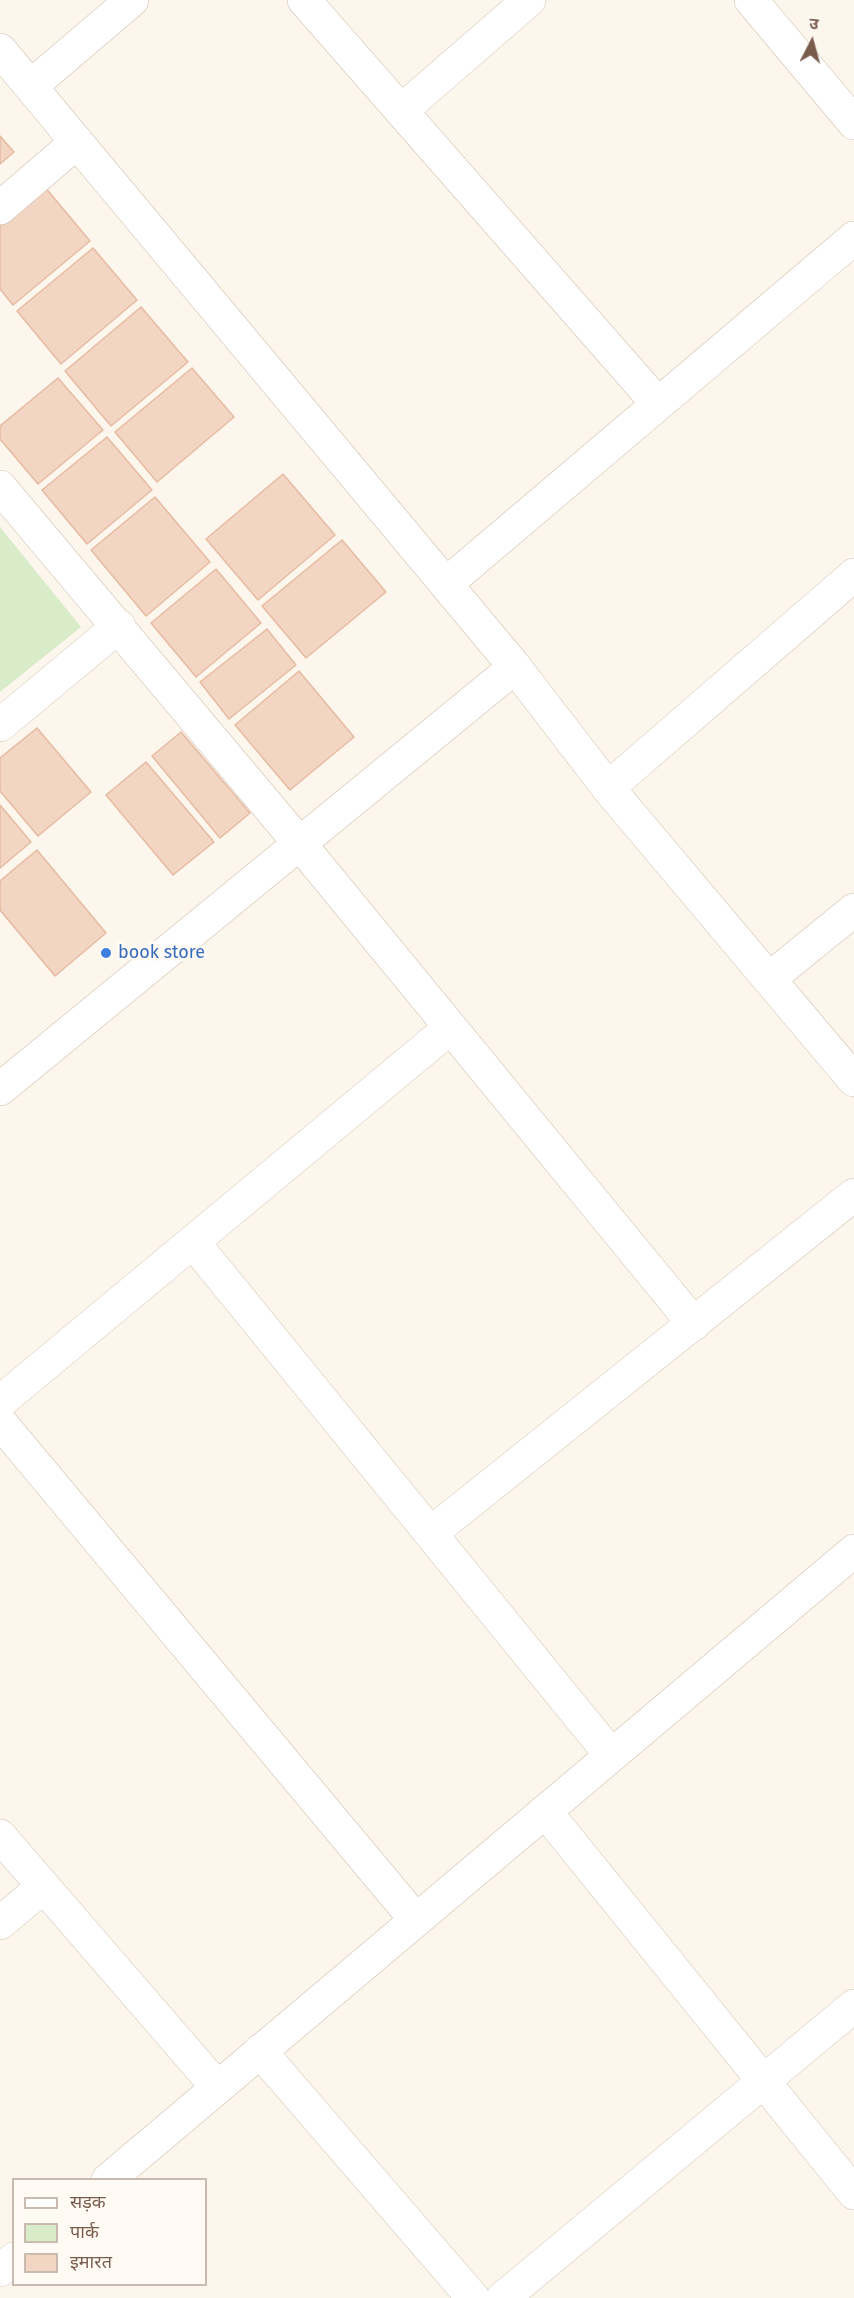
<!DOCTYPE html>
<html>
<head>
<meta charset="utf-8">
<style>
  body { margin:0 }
  #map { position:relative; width:854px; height:2298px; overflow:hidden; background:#fdf6ec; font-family:"Fira Sans","Noto Sans Devanagari",sans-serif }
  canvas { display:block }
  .legend { position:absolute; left:12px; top:2178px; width:195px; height:108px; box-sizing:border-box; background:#fffaf3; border:2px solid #cabbb1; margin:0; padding:8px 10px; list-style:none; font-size:18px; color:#7a5c4d }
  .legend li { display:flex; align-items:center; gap:12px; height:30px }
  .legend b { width:30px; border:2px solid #cabbb1 }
  .north { position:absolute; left:782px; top:12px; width:60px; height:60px; -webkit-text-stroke:4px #fffaf3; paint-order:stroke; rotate:6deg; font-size:16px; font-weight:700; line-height:24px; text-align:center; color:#7a5c4d }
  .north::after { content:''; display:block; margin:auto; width:21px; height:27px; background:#7a5c4d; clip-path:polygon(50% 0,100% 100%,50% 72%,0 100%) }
</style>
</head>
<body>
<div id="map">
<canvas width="854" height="2298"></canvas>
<ul class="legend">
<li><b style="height:8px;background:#fff"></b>सड़क</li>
<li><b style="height:16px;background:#d8ecc9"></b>पार्क</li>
<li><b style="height:16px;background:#f3d5c3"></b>इमारत</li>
</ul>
<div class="north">उ</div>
</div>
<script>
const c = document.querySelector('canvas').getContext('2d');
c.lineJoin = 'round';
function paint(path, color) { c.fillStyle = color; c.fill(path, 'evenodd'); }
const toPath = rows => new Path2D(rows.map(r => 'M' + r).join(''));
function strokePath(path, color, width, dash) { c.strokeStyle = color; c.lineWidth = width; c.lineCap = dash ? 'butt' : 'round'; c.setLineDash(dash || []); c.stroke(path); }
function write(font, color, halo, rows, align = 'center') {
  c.font = font + ' "Fira Sans",sans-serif'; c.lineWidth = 6; c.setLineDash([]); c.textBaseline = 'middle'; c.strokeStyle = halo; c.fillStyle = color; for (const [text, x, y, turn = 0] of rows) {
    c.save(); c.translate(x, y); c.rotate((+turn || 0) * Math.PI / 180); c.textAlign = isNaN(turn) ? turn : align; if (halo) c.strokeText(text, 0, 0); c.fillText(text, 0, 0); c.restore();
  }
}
paint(toPath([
  [0,527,81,627,0,692]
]), '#d8ecc9');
const building = toPath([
  [0,136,14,152,0,164,0,136],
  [44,186,90,241,13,305,0,289,0,222,44,186],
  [93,248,137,300,61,364,17,311,93,248],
  [141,307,188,362,111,426,65,371,141,307],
  [192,368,234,417,157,482,115,432,192,368],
  [58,378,103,430,38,484,0,439,0,426,58,378],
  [107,437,152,490,87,544,42,490,107,437],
  [283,474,335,535,258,600,206,539,283,474],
  [155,497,210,562,146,616,91,550,155,497],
  [342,540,386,592,306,658,262,606,342,540],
  [216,569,261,623,196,677,151,623,216,569],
  [267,629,296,665,229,719,200,682,267,629],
  [299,671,354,737,290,790,235,725,299,671],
  [37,728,91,792,38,836,0,791,0,758,37,728],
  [181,732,250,813,220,838,152,756,181,732],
  [146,762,214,842,173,875,106,795,146,762],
  [0,805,31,842,0,868,0,805],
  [37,850,106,933,55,976,0,910,0,881,37,850]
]);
paint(building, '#f3d5c3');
strokePath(building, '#e6bba3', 1.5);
const minor = toPath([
  [304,0,658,404],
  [751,0,854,123],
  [0,50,515,667,608,788,854,1080],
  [31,86,132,0],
  [401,111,529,0],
  [0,208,77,142],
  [0,487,300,844,694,1324],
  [446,584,854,238],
  [0,725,119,626],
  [608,788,854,575],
  [769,979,854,910],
  [0,1089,515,667],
  [193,1242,611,1755],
  [0,1402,450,1028],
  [0,1422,416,1920],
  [431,1533,854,1195],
  [545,1811,854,2193],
  [0,1836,217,2087],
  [0,1923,43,1887],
  [260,2051,473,2298],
  [108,2180,854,1551],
  [0,2270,14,2259],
  [503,2298,854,2006]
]);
strokePath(minor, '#d1beb0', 34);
strokePath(minor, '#fff', 33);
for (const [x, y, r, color] of [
  [106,953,6,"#3f7fe0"]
]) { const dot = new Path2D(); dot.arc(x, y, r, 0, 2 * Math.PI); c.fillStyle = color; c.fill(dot); strokePath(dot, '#fffaf3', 2); }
write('18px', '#366cbe', '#fffaf3', [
  ["book store",118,953]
], 'left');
</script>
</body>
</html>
